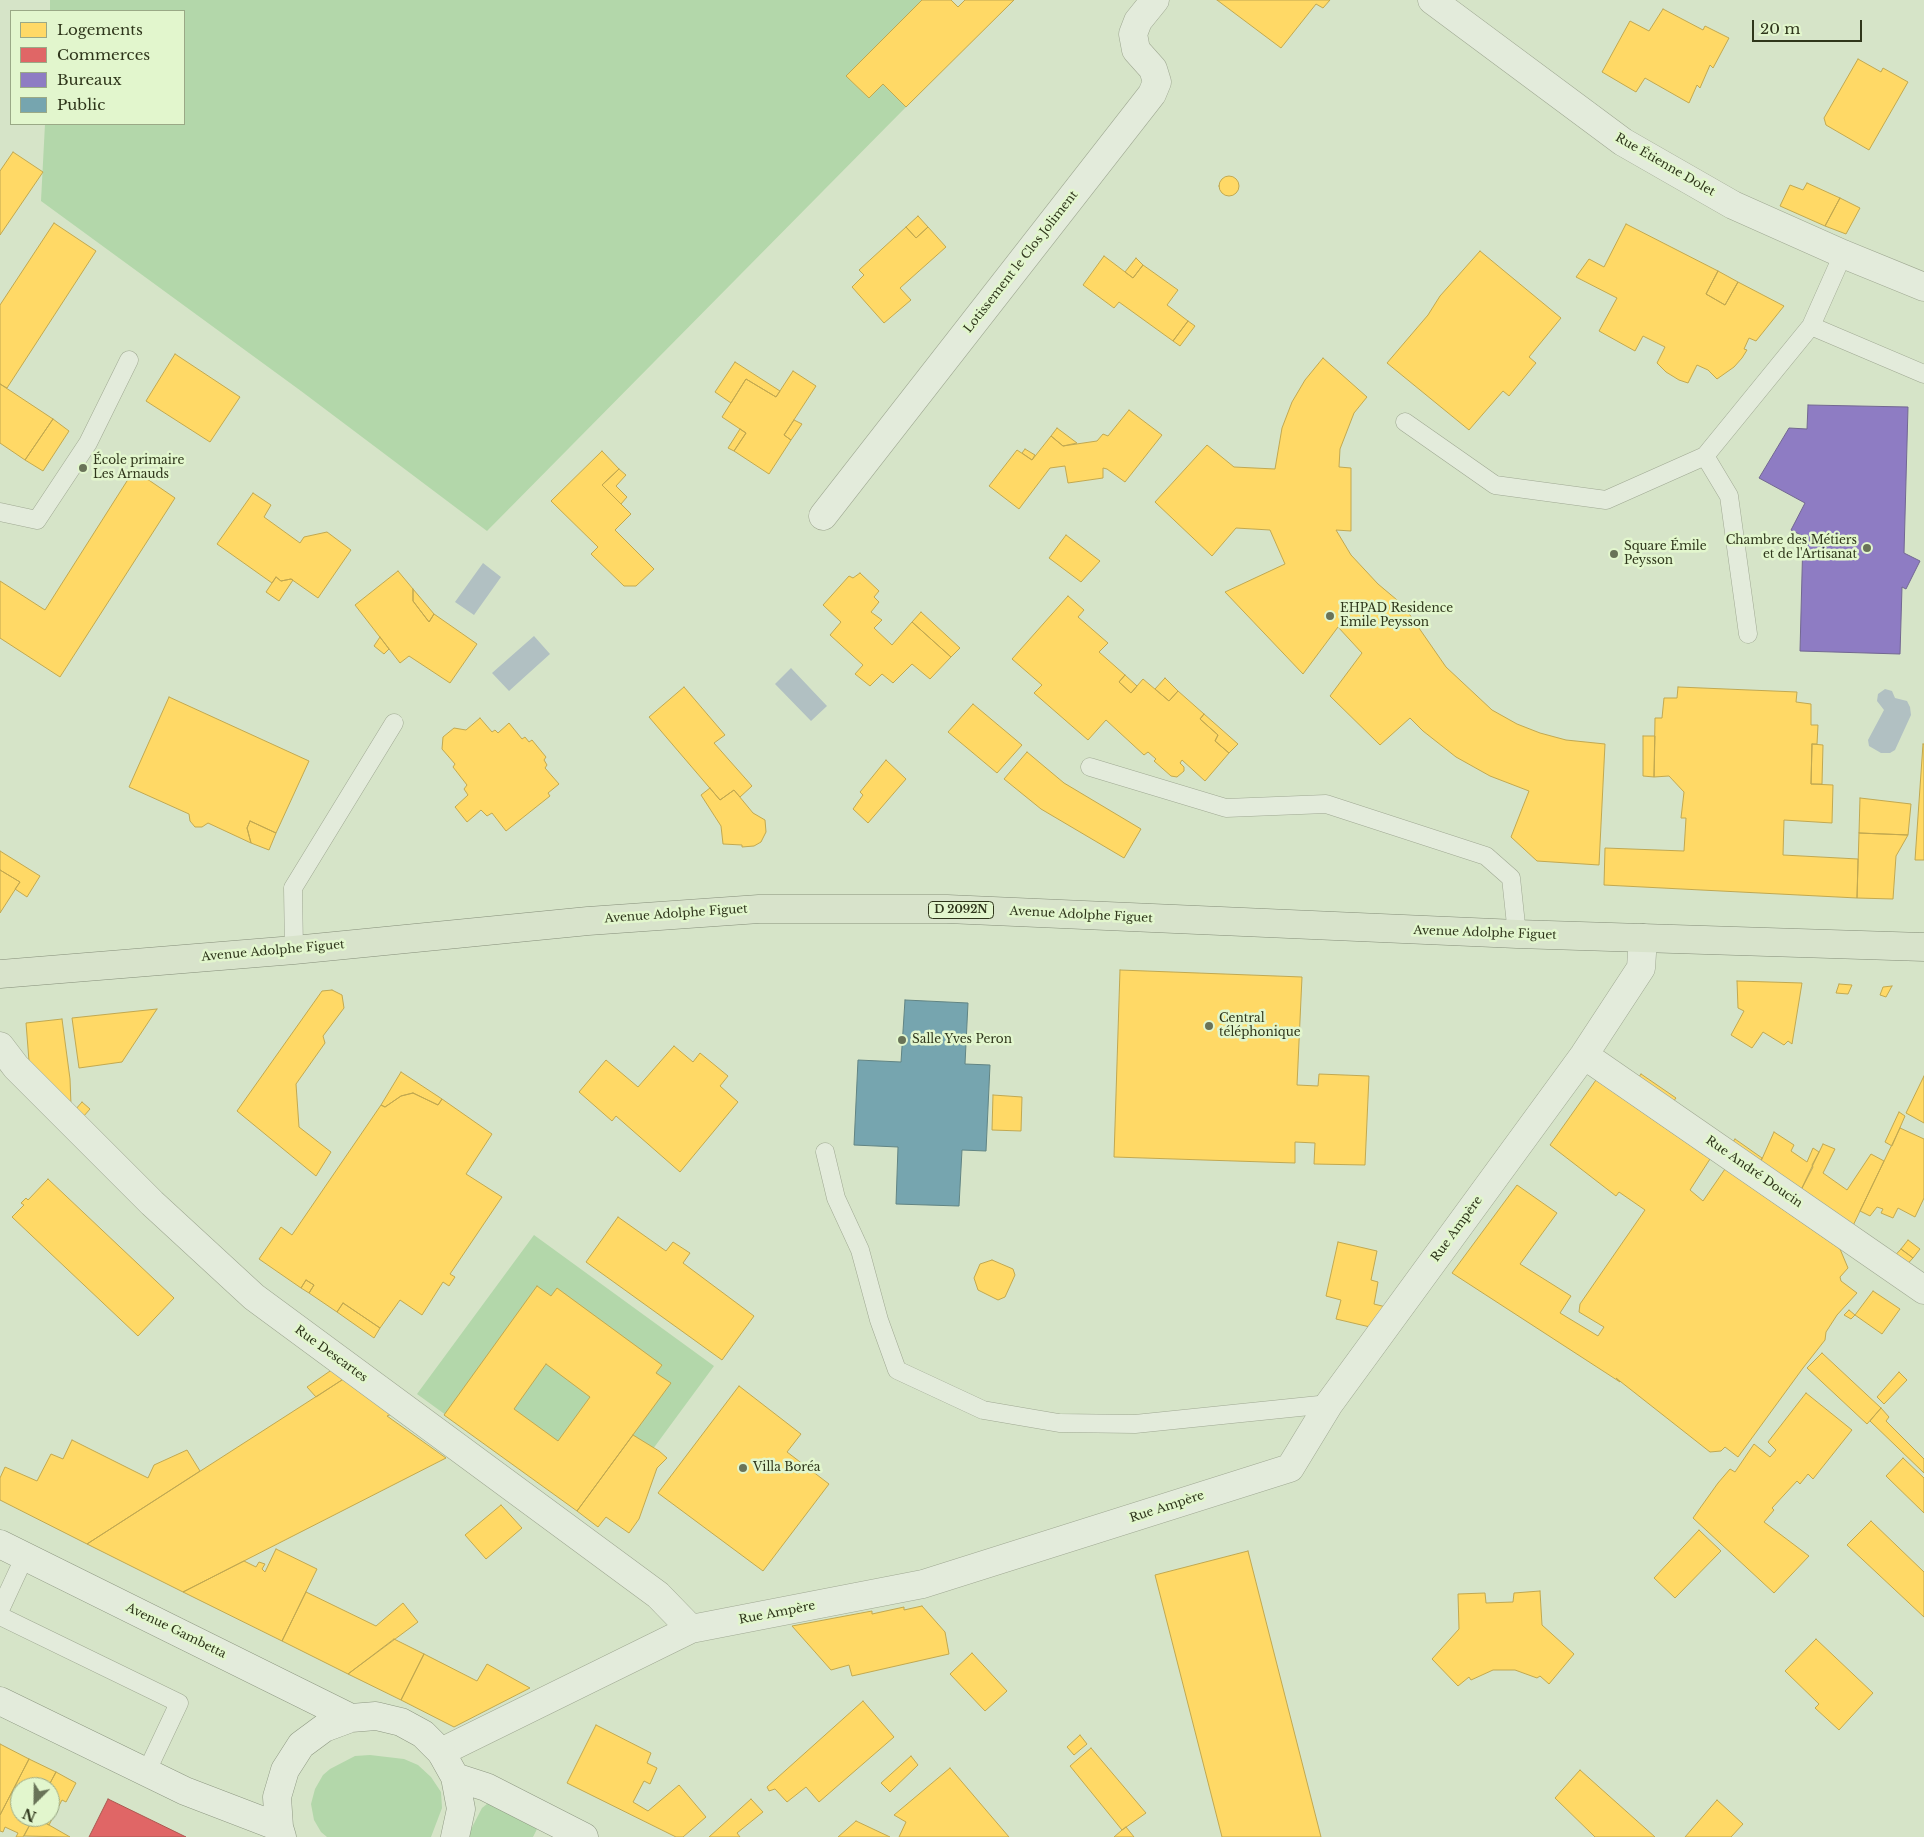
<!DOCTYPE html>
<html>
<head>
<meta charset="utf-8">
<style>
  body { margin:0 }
  #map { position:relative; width:1924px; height:1837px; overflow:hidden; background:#d6e4c8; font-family:"Libre Baskerville",serif }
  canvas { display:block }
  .legend { position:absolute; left:10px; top:10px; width:175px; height:115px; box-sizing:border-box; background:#e2f6cd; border:1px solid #9aa986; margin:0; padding:6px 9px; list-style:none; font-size:15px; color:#2f361b }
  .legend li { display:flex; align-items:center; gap:10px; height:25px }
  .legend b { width:25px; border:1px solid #9aa986 }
  .north { position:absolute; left:10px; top:1777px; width:50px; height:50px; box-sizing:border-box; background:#e2f6cd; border:1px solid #9aa986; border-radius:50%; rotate:203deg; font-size:14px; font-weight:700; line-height:20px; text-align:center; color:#2f361b }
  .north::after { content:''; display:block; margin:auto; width:18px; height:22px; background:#697358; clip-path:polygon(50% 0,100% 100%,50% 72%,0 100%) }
  .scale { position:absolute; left:1752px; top:20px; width:110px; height:22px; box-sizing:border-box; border:2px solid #2f361b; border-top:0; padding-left:6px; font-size:15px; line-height:18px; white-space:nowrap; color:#2f361b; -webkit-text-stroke:4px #e2f6cd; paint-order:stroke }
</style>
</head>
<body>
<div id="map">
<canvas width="1924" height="1837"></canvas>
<ul class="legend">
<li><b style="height:14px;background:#ffd966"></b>Logements</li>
<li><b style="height:14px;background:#e06666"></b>Commerces</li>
<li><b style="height:14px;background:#8e7cc3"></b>Bureaux</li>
<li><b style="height:14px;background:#76a5af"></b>Public</li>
</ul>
<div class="north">N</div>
<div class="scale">20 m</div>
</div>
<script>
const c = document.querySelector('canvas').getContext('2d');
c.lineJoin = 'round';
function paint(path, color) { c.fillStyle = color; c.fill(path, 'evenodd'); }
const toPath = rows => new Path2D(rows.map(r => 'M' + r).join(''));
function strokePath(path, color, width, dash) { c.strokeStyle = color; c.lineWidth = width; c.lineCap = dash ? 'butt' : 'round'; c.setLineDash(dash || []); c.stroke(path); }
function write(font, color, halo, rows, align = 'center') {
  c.font = font + ' "Libre Baskerville",serif'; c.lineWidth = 5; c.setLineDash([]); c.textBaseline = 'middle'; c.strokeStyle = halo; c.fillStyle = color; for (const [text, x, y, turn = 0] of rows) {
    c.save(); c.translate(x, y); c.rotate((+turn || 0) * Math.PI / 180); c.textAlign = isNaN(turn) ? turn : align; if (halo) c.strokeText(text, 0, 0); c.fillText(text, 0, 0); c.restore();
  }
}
paint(toPath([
  [50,0,922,0,846,76,869,97,883,84,906,107,487,531,301,391,41,201,45,124,184,124,184,11,50,11],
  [534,1235,714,1366,597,1525,417,1394],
  [370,1755,404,1759,418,1765,431,1777,441,1792,442,1808,431,1837,327,1837,321,1832,314,1820,311,1804,315,1789,323,1775,330,1769,355,1756],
  [487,1804,495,1804,539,1825,533,1837,467,1837,482,1808]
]), '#b3d7aa');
paint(toPath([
  [483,563,501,577,474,615,455,602],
  [534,636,550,654,509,691,492,673],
  [791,668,827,706,811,721,775,684],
  [1885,689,1892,691,1895,698,1907,701,1910,707,1911,715,1895,750,1890,753,1881,753,1869,746,1868,740,1884,710,1877,701,1878,694]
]), '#b1c0c2');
const homes = toPath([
  [922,0,951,0,958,7,965,0,1014,0,906,107,883,84,869,98,846,76,922,0],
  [1217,0,1330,0,1323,8,1316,4,1281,48,1217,0],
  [1663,9,1703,30,1705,26,1729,38,1713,68,1710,65,1700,88,1697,85,1689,103,1645,78,1636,92,1602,72,1630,21,1649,31,1663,9],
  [1858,59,1881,72,1883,68,1908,82,1869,150,1826,125,1824,118,1858,59],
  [13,152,43,172,0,235,0,171,13,152],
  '1219 186a10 10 0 1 1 20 0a10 10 0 1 1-20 0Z',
  [1807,183,1840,198,1825,226,1780,206,1790,185,1803,190,1807,183],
  [1840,198,1860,208,1846,234,1825,226,1840,198],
  [918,216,928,227,916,238,906,227,918,216],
  [54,223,96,251,7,388,0,384,0,305,54,223],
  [1626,224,1718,271,1706,294,1725,305,1738,282,1784,306,1756,341,1749,338,1744,349,1747,350,1742,358,1734,367,1717,379,1708,370,1697,365,1688,383,1679,380,1666,372,1657,363,1665,347,1643,336,1635,351,1599,331,1617,298,1576,277,1589,259,1604,267,1626,224],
  [906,227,916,238,928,227,946,247,900,288,911,300,884,323,852,287,864,275,859,270,906,227],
  [1480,251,1561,318,1529,357,1536,363,1509,396,1503,391,1469,430,1387,363,1428,315,1440,296,1480,251],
  [1104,256,1133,278,1143,265,1178,290,1167,305,1188,321,1173,341,1119,302,1114,308,1083,285,1104,256],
  [1136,258,1143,265,1133,278,1125,272,1136,258],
  [1718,271,1738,282,1725,305,1706,294,1718,271],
  [1188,321,1195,326,1180,346,1173,341,1188,321],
  [175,354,240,397,210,442,146,401,175,354],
  [1323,358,1367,397,1354,413,1340,449,1339,467,1351,468,1351,531,1336,530,1351,555,1378,584,1403,605,1446,667,1492,710,1517,724,1540,733,1566,740,1605,744,1599,865,1537,861,1511,837,1529,791,1490,776,1456,757,1423,731,1410,718,1380,745,1330,696,1362,653,1338,627,1303,674,1225,592,1285,564,1270,530,1236,528,1212,556,1155,502,1207,445,1234,467,1275,469,1282,428,1292,402,1305,380,1323,358],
  [735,362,780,391,776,397,746,379,731,403,715,392,735,362],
  [793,371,816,386,784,435,791,440,769,474,734,451,746,433,722,417,746,379,776,397,793,371],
  [0,384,53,419,25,460,0,443,0,384],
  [1129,410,1162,435,1125,482,1107,469,1103,468,1103,478,1068,483,1065,466,1050,468,1019,509,989,486,1017,450,1032,460,1051,436,1063,446,1097,441,1103,434,1108,436,1129,410],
  [53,419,69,431,43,471,25,460,53,419],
  [794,420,802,424,791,440,784,435,794,420],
  [1057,428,1077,443,1063,446,1051,436,1057,428],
  [740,429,746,433,734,451,728,448,740,429],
  [1025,449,1035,455,1032,460,1022,453,1025,449],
  [602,451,619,469,602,485,631,514,615,530,654,569,636,586,624,586,591,554,598,547,551,501,602,451],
  [619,469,626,475,616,486,627,497,621,504,602,485,619,469],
  [134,470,175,498,60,677,0,638,0,581,45,610,134,470],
  [253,493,271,505,264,517,300,543,304,537,327,532,351,550,318,598,291,579,281,581,276,577,272,583,217,544,253,493],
  [1066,535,1100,561,1081,582,1049,558,1066,535],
  [398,571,413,589,413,601,429,622,434,614,477,644,450,683,409,656,400,663,355,605,398,571],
  [860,573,879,591,874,597,879,602,871,612,882,620,874,628,892,645,912,622,951,657,930,679,912,664,893,683,882,674,870,686,855,674,863,665,830,635,841,622,823,605,849,576,853,578,860,573],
  [276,577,281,581,291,579,293,580,279,601,266,592,276,577],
  [413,589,434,614,429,622,413,601,413,589],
  [1068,596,1084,610,1078,617,1108,643,1099,652,1125,675,1119,682,1131,693,1143,679,1169,701,1178,691,1204,714,1200,719,1218,735,1215,741,1229,753,1205,781,1182,760,1180,763,1184,767,1184,771,1177,777,1171,776,1154,761,1156,759,1148,752,1144,755,1106,720,1088,740,1034,693,1042,685,1012,659,1068,596],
  [921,612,960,648,951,657,912,622,921,612],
  [380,637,389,649,384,654,374,646,380,637],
  [1125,675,1137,686,1131,693,1119,682,1125,675],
  [1165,678,1178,691,1169,701,1155,689,1165,678],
  [684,687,725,735,714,743,752,786,740,797,734,790,720,800,649,717,684,687],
  [1678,687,1797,692,1796,702,1811,704,1811,725,1818,725,1817,744,1812,744,1811,784,1833,785,1832,823,1784,820,1783,855,1858,859,1857,898,1604,885,1605,848,1684,851,1686,818,1681,818,1684,792,1669,776,1654,777,1655,718,1662,718,1664,698,1677,698,1678,687],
  [169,697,309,761,276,833,250,821,247,828,251,843,208,823,202,827,195,827,190,821,189,814,129,787,169,697],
  [973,704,1022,745,997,773,948,732,973,704],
  [1204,714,1238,744,1229,753,1215,741,1218,735,1200,719,1204,714],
  [480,718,492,732,495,730,498,733,509,723,522,739,525,737,529,742,532,740,546,757,544,760,547,765,545,768,559,784,548,793,550,796,506,831,492,813,487,816,481,810,467,822,455,807,468,795,464,789,467,785,453,767,455,764,442,749,443,737,454,728,466,730,480,718],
  [1643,736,1655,736,1654,777,1643,776,1643,736],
  [1812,744,1823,745,1822,784,1811,784,1812,744],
  [1923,744,1924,744,1924,860,1915,860,1923,744],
  [1027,752,1064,783,1141,829,1124,858,1041,809,1004,779,1027,752],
  [886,760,906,779,868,823,853,809,863,795,860,792,886,760],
  [710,788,720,800,734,790,753,813,765,820,766,832,761,842,754,846,742,847,742,845,723,844,721,826,701,795,710,788],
  [1860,798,1911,804,1908,835,1859,833,1860,798],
  [250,821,276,833,269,850,251,843,247,828,250,821],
  [1859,833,1908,835,1896,856,1893,899,1857,898,1859,833],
  [0,851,40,876,27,897,15,889,20,882,0,870,0,851],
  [0,870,20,882,0,913,0,870],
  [1120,970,1302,977,1297,1085,1318,1086,1319,1074,1369,1076,1365,1165,1314,1164,1315,1143,1295,1142,1295,1163,1114,1157,1120,970],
  [1737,981,1802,983,1792,1044,1788,1041,1784,1045,1763,1032,1752,1048,1731,1035,1744,1011,1738,1008,1737,981],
  [1839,984,1852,985,1848,994,1836,993,1839,984],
  [1892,986,1886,997,1880,995,1883,987,1892,986],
  [332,990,342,995,344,1008,323,1036,325,1043,296,1084,299,1127,331,1152,316,1176,237,1111,322,991,332,990],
  [157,1009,122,1062,79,1068,72,1018,157,1009],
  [62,1019,70,1079,71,1105,29,1061,26,1023,62,1019],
  [674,1046,693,1062,700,1053,728,1076,720,1086,738,1102,680,1172,616,1116,612,1121,579,1092,606,1060,638,1087,674,1046],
  [401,1072,442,1099,438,1105,413,1093,401,1096,385,1107,381,1105,401,1072],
  [1641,1074,1676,1098,1667,1110,1633,1085,1641,1074],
  [1924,1076,1924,1123,1906,1113,1924,1076],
  [1596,1080,1710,1159,1690,1190,1703,1201,1725,1169,1840,1249,1848,1268,1840,1277,1841,1281,1857,1293,1837,1315,1826,1332,1825,1340,1803,1368,1738,1457,1725,1447,1721,1451,1710,1452,1616,1378,1620,1382,1452,1273,1517,1185,1557,1213,1520,1264,1571,1296,1560,1313,1598,1336,1604,1327,1579,1312,1580,1304,1645,1210,1619,1192,1616,1196,1550,1145,1596,1080],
  [413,1093,438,1105,442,1099,492,1134,466,1174,502,1197,450,1274,455,1277,449,1286,443,1282,422,1315,400,1300,380,1328,343,1303,337,1312,309,1293,314,1285,306,1280,301,1288,259,1259,281,1227,292,1235,381,1105,385,1107,401,1096,413,1093],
  [993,1095,1022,1097,1021,1131,992,1130,993,1095],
  [82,1102,90,1109,83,1117,75,1110,82,1102],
  [1899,1112,1905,1116,1892,1146,1885,1142,1899,1112],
  [1900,1128,1924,1139,1924,1198,1915,1217,1898,1208,1893,1218,1881,1213,1883,1209,1877,1207,1870,1216,1860,1211,1900,1128],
  [1774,1132,1794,1145,1791,1151,1807,1162,1813,1148,1819,1152,1812,1165,1813,1167,1797,1198,1757,1170,1774,1132],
  [1735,1139,1762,1158,1757,1170,1727,1150,1735,1139],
  [1823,1144,1835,1149,1823,1173,1847,1190,1871,1154,1884,1161,1849,1234,1797,1198,1823,1144],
  [48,1179,174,1298,138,1336,12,1217,24,1205,21,1203,26,1198,28,1200,48,1179],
  [618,1217,666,1251,673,1242,690,1253,683,1263,754,1316,722,1360,586,1262,618,1217],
  [1908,1240,1920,1249,1913,1258,1901,1249,1908,1240],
  [1338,1242,1377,1251,1371,1280,1378,1282,1374,1304,1386,1307,1370,1327,1336,1319,1341,1300,1326,1296,1338,1242],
  [1901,1249,1913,1258,1902,1270,1889,1262,1901,1249],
  [992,1260,1013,1269,1015,1275,1005,1297,998,1300,978,1290,974,1278,980,1264,992,1260],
  [306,1280,314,1285,309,1293,301,1288,306,1280],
  [537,1286,551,1296,557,1288,662,1365,656,1373,671,1383,577,1511,444,1415,537,1286],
  [546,1364,590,1397,558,1441,514,1409,546,1364],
  [1873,1291,1900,1309,1882,1334,1855,1315,1873,1291],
  [343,1303,380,1328,374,1338,337,1312,343,1303],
  [1849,1310,1855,1315,1851,1319,1844,1315,1849,1310],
  [1822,1353,1881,1408,1867,1424,1807,1368,1822,1353],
  [333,1369,345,1378,316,1397,307,1387,333,1369],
  [1899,1372,1907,1380,1884,1404,1877,1397,1899,1372],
  [345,1378,394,1413,387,1416,446,1458,183,1592,87,1544,345,1378],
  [739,1386,801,1434,787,1452,829,1484,763,1571,658,1493,739,1386],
  [1806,1393,1852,1430,1813,1479,1808,1474,1800,1484,1797,1481,1772,1508,1774,1510,1764,1522,1809,1556,1774,1593,1693,1518,1718,1483,1730,1469,1735,1472,1754,1444,1770,1457,1776,1450,1768,1442,1806,1393],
  [1881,1408,1889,1417,1886,1421,1924,1459,1924,1473,1870,1421,1881,1408],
  [633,1435,659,1451,667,1458,657,1468,639,1519,629,1533,606,1517,598,1527,577,1511,633,1435],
  [72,1440,148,1478,154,1465,187,1450,200,1471,87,1544,0,1500,0,1478,5,1467,37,1481,51,1454,63,1459,72,1440],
  [1903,1458,1924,1478,1924,1513,1886,1476,1903,1458],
  [501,1505,522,1528,486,1559,465,1535,501,1505],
  [1871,1521,1924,1572,1924,1617,1847,1545,1871,1521],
  [1699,1530,1721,1551,1675,1598,1654,1578,1699,1530],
  [276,1549,317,1569,282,1641,183,1592,244,1561,256,1567,259,1562,265,1564,262,1569,265,1572,276,1549],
  [1248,1551,1321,1837,1222,1837,1155,1575,1248,1551],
  [1540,1591,1542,1625,1574,1654,1549,1684,1540,1676,1537,1678,1515,1670,1493,1670,1471,1680,1469,1677,1458,1686,1432,1659,1459,1629,1458,1594,1485,1593,1486,1603,1513,1602,1514,1593,1540,1591],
  [306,1592,376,1626,403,1603,418,1622,348,1674,282,1641,306,1592],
  [922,1606,945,1632,949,1654,852,1676,849,1665,831,1670,792,1626,872,1611,872,1614,904,1607,904,1610,922,1606],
  [394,1639,424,1654,401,1700,348,1674,394,1639],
  [1816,1639,1873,1693,1839,1730,1815,1708,1819,1704,1785,1671,1816,1639],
  [972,1653,1007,1691,985,1711,950,1674,972,1653],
  [424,1654,477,1681,487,1664,530,1688,454,1727,401,1700,424,1654],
  [863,1701,894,1737,819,1802,806,1787,787,1802,775,1789,769,1791,767,1787,863,1701],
  [596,1725,651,1753,647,1763,657,1768,650,1784,644,1781,633,1802,648,1811,679,1785,706,1817,683,1837,676,1837,567,1783,596,1725],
  [1080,1735,1087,1744,1074,1755,1067,1747,1080,1735],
  [0,1744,29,1759,0,1815,0,1744],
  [1091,1748,1146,1813,1122,1830,1070,1766,1091,1748],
  [911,1756,918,1765,890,1792,881,1783,911,1756],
  [29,1759,56,1772,48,1787,20,1787,20,1817,34,1817,23,1837,16,1837,18,1833,5,1827,3,1832,0,1831,0,1815,29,1759],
  [950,1768,1009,1837,899,1837,906,1822,894,1815,950,1768],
  [1580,1770,1655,1837,1595,1837,1555,1798,1580,1770],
  [56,1772,76,1783,66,1802,62,1800,49,1825,35,1817,50,1817,50,1787,48,1787,56,1772],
  [751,1799,763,1812,737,1833,740,1837,709,1837,751,1799],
  [1717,1800,1743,1824,1731,1837,1685,1837,1717,1800],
  [34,1817,35,1817,70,1837,24,1836,34,1817],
  [856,1821,890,1837,838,1837,856,1821],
  [1126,1827,1134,1837,1114,1837,1122,1830,1126,1827]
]);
paint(homes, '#ffd966');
strokePath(homes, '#c1a850', 1);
const shops = toPath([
  [108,1799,186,1837,89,1837,108,1799]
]);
paint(shops, '#e06666');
strokePath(shops, '#ab5850', 1);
const offices = toPath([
  [1808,405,1908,407,1904,553,1920,561,1906,589,1902,587,1900,654,1800,651,1803,536,1791,530,1805,503,1759,478,1789,428,1807,429,1808,405]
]);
paint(offices, '#8e7cc3');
strokePath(offices, '#726791', 1);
const public = toPath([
  [905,1000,968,1003,965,1064,990,1065,986,1151,962,1150,959,1206,896,1204,898,1147,854,1145,858,1060,901,1062,905,1000]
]);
paint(public, '#76a5af');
strokePath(public, '#618483', 1);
const service = toPath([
  [1811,326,1924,374],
  [1405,422,1495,485,1606,500,1705,456,1811,326,1843,254],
  [1705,456,1729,496,1748,634],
  [0,512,37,520,88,443,129,360],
  [1090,767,1226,808,1326,804,1486,856,1511,878,1517,934],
  [294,950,293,888,394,723],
  [825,1152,836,1198,860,1250,879,1320,897,1370,983,1410,1059,1423,1135,1424,1329,1404],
  [0,1610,25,1556],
  [0,1616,179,1703,146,1773]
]);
const minor = toPath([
  [1432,0,1623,142,1733,205,1843,254,1924,287],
  [823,516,1152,94,1157,82,1153,69,1136,50,1133,34,1138,21,1155,0],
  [0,1046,16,1067,152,1203,254,1297,658,1595,691,1629],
  [1584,1055,1924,1290],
  [441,1752,691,1629,923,1584,1290,1468,1329,1404,1584,1055,1641,968,1643,938]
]);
const secondary = toPath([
  [0,1544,351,1718],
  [0,1701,185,1791,279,1827],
  [455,1777,486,1787,584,1837],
  [282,1837,279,1827,277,1797,285,1770,301,1745,324,1728,351,1718,376,1716,401,1722,423,1734,441,1752,455,1777,461,1809,455,1837]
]);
const primary = toPath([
  [0,974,294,950,588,921,759,909,947,909,1517,934,1924,947]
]);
strokePath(service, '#9fa892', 19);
strokePath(minor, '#9fa892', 29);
strokePath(secondary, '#8e9882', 29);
strokePath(primary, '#858e79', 29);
strokePath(service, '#e3ebdb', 18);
strokePath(minor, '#e3ebdb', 28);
strokePath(secondary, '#e3ebdb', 28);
strokePath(primary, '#d8e3cb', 28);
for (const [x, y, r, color] of [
  [83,468,5,"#697358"],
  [1867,548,5,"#697358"],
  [1614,554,5,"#697358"],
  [1330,616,5,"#697358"],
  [1209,1026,5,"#697358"],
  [902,1040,5,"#697358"],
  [743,1468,5,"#697358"]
]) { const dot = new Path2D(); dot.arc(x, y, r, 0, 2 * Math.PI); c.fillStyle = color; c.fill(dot); strokePath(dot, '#e2f6cd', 2); }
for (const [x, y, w] of [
  [961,910,65]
]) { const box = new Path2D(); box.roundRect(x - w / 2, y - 8.5, w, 17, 4); c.fillStyle = '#e2f6cd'; c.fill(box); strokePath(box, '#2f361b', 1); }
write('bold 11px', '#2f361b', null, [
  ["D 2092N",961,910]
]);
write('12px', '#2f361b', '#e2f6cd', [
  ["Rue Étienne Dolet",1665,165,30],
  ["Lotissement le Clos Joliment",1021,262,-52],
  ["Avenue Adolphe Figuet",676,914,-4],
  ["Avenue Adolphe Figuet",1081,915,3],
  ["Avenue Adolphe Figuet",1485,933,2],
  ["Avenue Adolphe Figuet",273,951,-5],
  ["Rue André Doucin",1754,1172,35],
  ["Rue Ampère",1457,1229,-54],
  ["Rue Descartes",331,1354,36],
  ["Rue Ampère",1167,1507,-18],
  ["Rue Ampère",777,1613,-11],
  ["Avenue Gambetta",176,1631,26]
]);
write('12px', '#2f361b', '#e2f6cd', [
  ["École primaire",93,461],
  ["Les Arnauds",93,475],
  ["Chambre des Métiers",1857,541,"right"],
  ["et de l'Artisanat",1857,555,"right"],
  ["Square Émile",1624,547],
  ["Peysson",1624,561],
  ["EHPAD Residence",1340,609],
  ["Emile Peysson",1340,623],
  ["Central",1219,1019],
  ["téléphonique",1219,1033],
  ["Salle Yves Peron",912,1040],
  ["Villa Boréa",753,1468]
], 'left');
</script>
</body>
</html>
